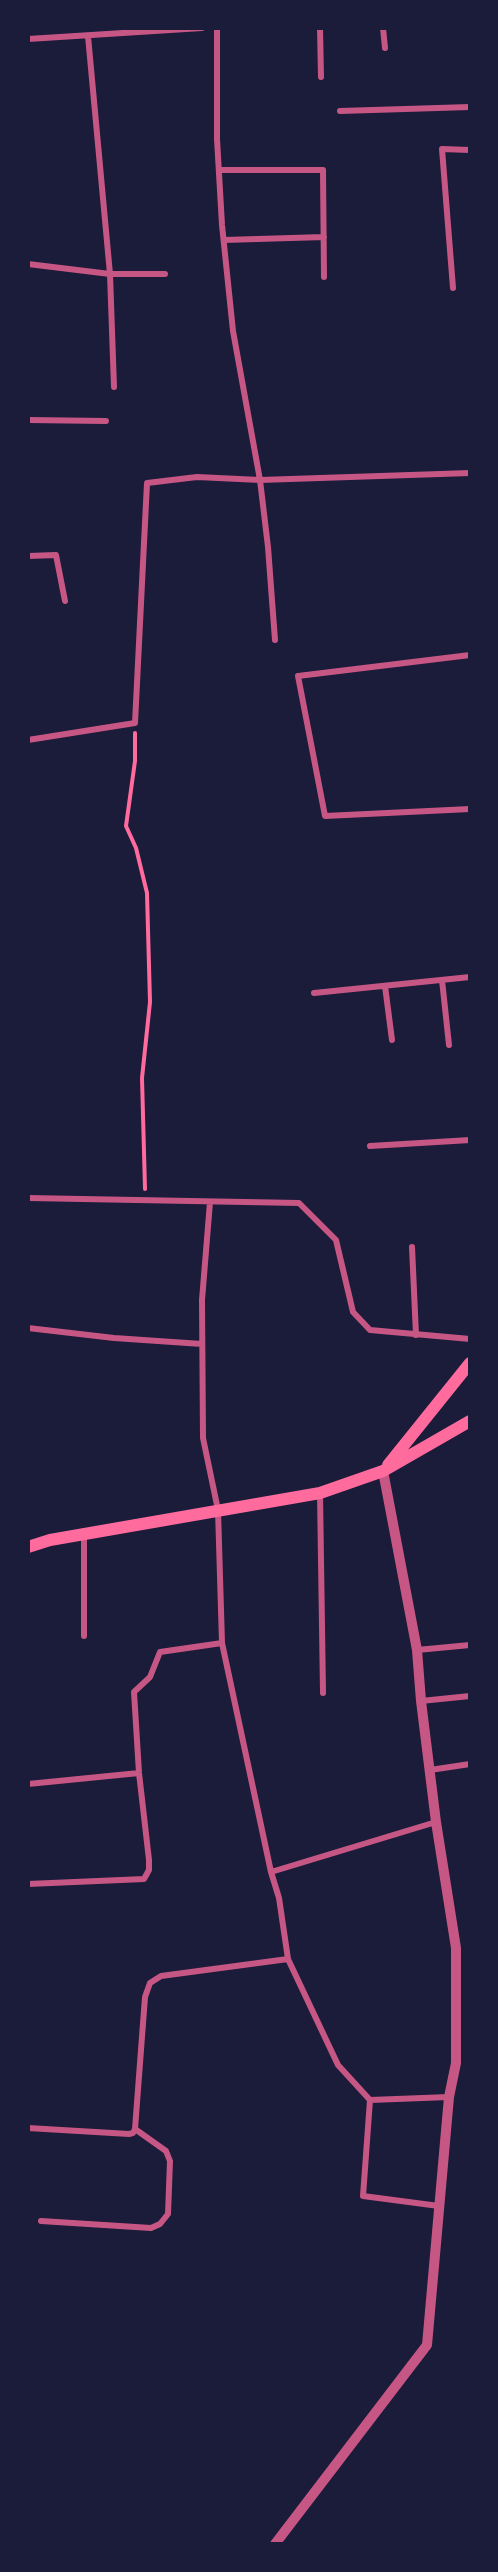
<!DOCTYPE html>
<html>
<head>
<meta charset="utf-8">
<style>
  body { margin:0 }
  #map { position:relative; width:498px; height:2572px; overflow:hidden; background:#1b1b3a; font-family:"Libre Baskerville",serif }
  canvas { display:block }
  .frame { position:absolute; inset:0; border:30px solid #1b1b3a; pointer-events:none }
</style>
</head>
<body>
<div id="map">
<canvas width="498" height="2572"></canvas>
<div class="frame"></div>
</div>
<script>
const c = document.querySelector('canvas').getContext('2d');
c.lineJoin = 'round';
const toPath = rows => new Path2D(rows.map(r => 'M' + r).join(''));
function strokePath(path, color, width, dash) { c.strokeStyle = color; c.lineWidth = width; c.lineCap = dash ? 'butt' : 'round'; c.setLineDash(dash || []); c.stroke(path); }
strokePath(toPath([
  [135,733,135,761,126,826,136,848,147,893,150,1002,142,1078,145,1189]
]), '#ff6b9d', 4);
strokePath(toPath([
  [217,28,217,139,222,225,233,331,260,480,268,547,275,640],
  [320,28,321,77],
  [383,28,385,48],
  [88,36,110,274,114,387],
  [28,39,202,28],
  [340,111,470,107],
  [219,170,323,170,324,277],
  [224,240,324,237],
  [28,264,110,274,165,274],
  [453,288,442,149,470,150],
  [28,420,106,421],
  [28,556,56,555,65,601],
  [470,655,298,676,325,816,470,809],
  [28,740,135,723,147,483,197,477,260,480,470,473],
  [442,980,449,1045],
  [385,986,392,1040],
  [314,993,470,977],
  [370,1146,470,1140],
  [28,1198,299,1203,336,1240,353,1312,370,1330,470,1339],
  [210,1202,202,1300,203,1438,218,1510,222,1643,271,1872,279,1898,288,1959,338,2065,370,2100,449,2097],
  [412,1247,416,1335],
  [28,1328,114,1338,202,1344],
  [320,1493,323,1693],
  [84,1534,84,1636],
  [417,1650,470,1645],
  [421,1701,470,1696],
  [430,1770,470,1764],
  [28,1784,139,1773],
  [271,1872,436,1822],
  [28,1884,144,1879,149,1870,149,1860,139,1773,134,1692,150,1677,160,1652,222,1643],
  [370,2100,363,2196,439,2206],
  [28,2128,129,2134,133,2133,135,2129,145,1997,150,1983,161,1976,288,1959],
  [41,2221,151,2228,160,2224,168,2214,170,2161,166,2151,135,2129]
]), '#c65784', 6);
strokePath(toPath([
  [275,2544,427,2345,449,2097,456,2063,456,1948,436,1822,421,1701,417,1650,383,1471]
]), '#c65784', 10);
strokePath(toPath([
  [388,1465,470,1363],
  [28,1547,50,1540,320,1493,383,1471,470,1421]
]), '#ff6b9d', 12);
</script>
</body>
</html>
